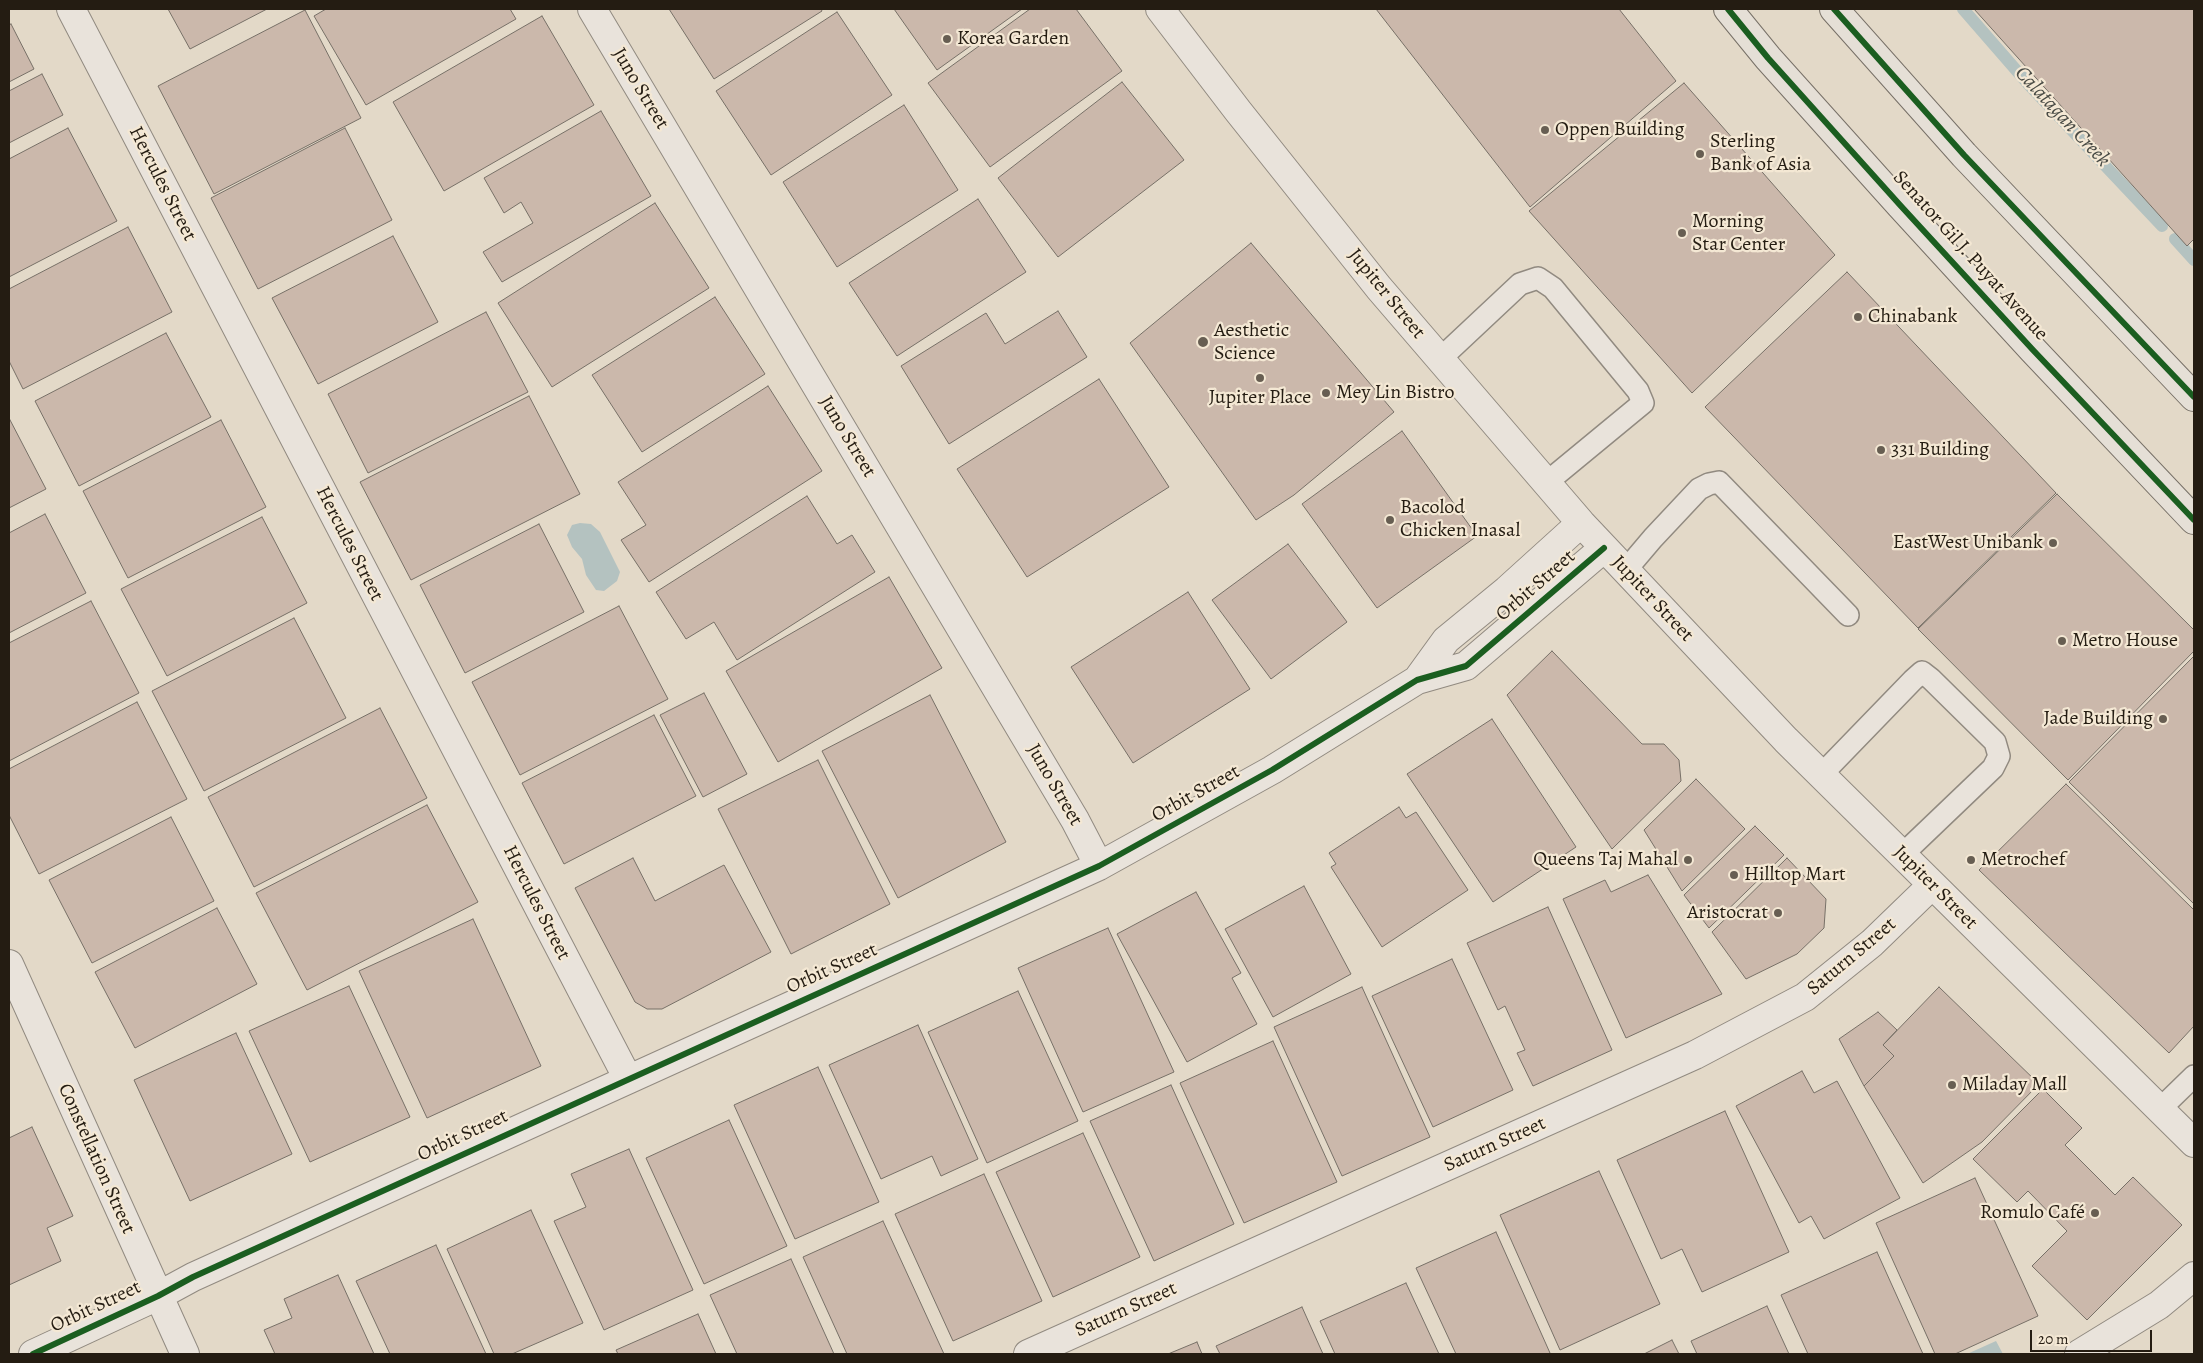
<!DOCTYPE html>
<html>
<head>
<meta charset="utf-8">
<style>
  body { margin:0 }
  #map { position:relative; width:2203px; height:1363px; overflow:hidden; background:#e3d9c8; font-family:Alegreya,serif }
  canvas { display:block }
  .frame { position:absolute; inset:0; border:10px solid #241c12; pointer-events:none }
  .scale { position:absolute; left:2030px; top:1330px; width:122px; height:22px; box-sizing:border-box; border:2px solid #241c12; border-top:0; padding-left:6px; font-size:15px; line-height:18px; white-space:nowrap; color:#241c12; -webkit-text-stroke:4px #f4e8d4; paint-order:stroke }
</style>
</head>
<body>
<div id="map">
<canvas width="2203" height="1363"></canvas>
<div class="frame"></div>
<div class="scale">20 m</div>
</div>
<script>
const c = document.querySelector('canvas').getContext('2d');
c.lineJoin = 'round';
function paint(path, color) { c.fillStyle = color; c.fill(path, 'evenodd'); }
const toPath = rows => new Path2D(rows.map(r => 'M' + r).join(''));
function strokePath(path, color, width, dash) { c.strokeStyle = color; c.lineWidth = width; c.lineCap = dash ? 'butt' : 'round'; c.setLineDash(dash || []); c.stroke(path); }
function write(font, color, halo, rows, align = 'center') {
  c.font = font + ' Alegreya,serif'; c.lineWidth = 4.5; c.setLineDash([]); c.textBaseline = 'middle'; c.strokeStyle = halo; c.fillStyle = color; for (const [text, x, y, turn = 0] of rows) {
    c.save(); c.translate(x, y); c.rotate((+turn || 0) * Math.PI / 180); c.textAlign = isNaN(turn) ? turn : align; if (halo) c.strokeText(text, 0, 0); c.fillText(text, 0, 0); c.restore();
  }
}
paint(toPath([
  [580,523,591,524,600,532,620,572,617,581,604,591,596,590,586,575,582,559,572,547,567,535,572,525],
  [1996,1341,2003,1354,1967,1354]
]), '#b4c2c0');
strokePath(toPath([
  [1963,9,2030,86,2162,226],
  [2175,239,2194,260]
]), '#b4c2c0', 12);
const building = toPath([
  [168,9,267,9,190,49,168,9],
  [326,9,510,9,516,19,366,105,314,16,326,9],
  [669,9,821,9,822,11,714,79,669,9],
  [894,9,1022,9,937,70,894,9],
  [1030,9,1076,9,1122,71,990,167,928,83,1030,9],
  [1376,9,1619,9,1676,81,1530,207,1376,9],
  [1974,9,2194,9,2194,239,2187,246,1974,9],
  [305,10,361,118,214,194,158,86,305,10],
  [837,12,892,95,771,175,716,91,837,12],
  [542,16,594,105,444,191,393,102,542,16],
  [11,24,34,69,9,82,9,25,11,24],
  [42,74,63,115,9,143,9,91,42,74],
  [1122,82,1184,160,1058,257,998,178,1122,82],
  [1684,83,1835,255,1692,393,1529,211,1684,83],
  [904,105,958,190,837,267,783,182,904,105],
  [601,111,651,196,502,282,483,252,533,223,521,202,504,213,484,178,601,111],
  [68,128,117,221,9,277,9,159,68,128],
  [345,128,392,220,258,289,211,198,345,128],
  [978,199,1026,272,897,356,849,283,978,199],
  [655,203,709,288,552,387,498,303,655,203],
  [128,227,172,312,23,389,9,361,9,289,128,227],
  [393,236,438,322,318,384,272,298,393,236],
  [1251,243,1394,412,1294,495,1256,520,1130,343,1251,243],
  [1847,272,2056,493,1918,628,1705,407,1847,272],
  [715,297,765,374,642,452,592,375,715,297],
  [1058,311,1087,357,949,444,901,366,986,313,1005,344,1058,311],
  [486,312,528,392,368,473,328,394,486,312],
  [166,333,211,417,79,486,35,401,166,333],
  [1099,379,1169,487,1027,577,957,469,1099,379],
  [768,386,822,471,649,582,621,540,646,525,618,482,768,386],
  [529,396,580,494,411,580,360,482,529,396],
  [9,418,46,489,9,508,9,418],
  [221,420,266,507,128,578,83,491,221,420],
  [1402,431,1477,536,1377,608,1302,504,1402,431],
  [2057,494,2194,630,2194,651,2068,780,1918,629,2057,494],
  [807,496,837,544,852,535,875,572,737,660,714,622,686,639,656,592,807,496],
  [45,514,86,593,9,633,9,533,45,514],
  [262,517,307,603,167,676,121,589,262,517],
  [539,524,584,612,465,673,420,585,539,524],
  [1288,544,1347,622,1271,679,1212,600,1288,544],
  [889,577,942,668,778,762,726,671,889,577],
  [1188,592,1250,689,1133,763,1071,667,1188,592],
  [91,601,139,693,9,761,9,643,91,601],
  [619,606,668,699,520,775,472,682,619,606],
  [294,618,346,718,204,791,152,691,294,618],
  [1552,651,1642,744,1664,744,1679,760,1681,781,1612,849,1507,695,1552,651],
  [2194,656,2194,904,2069,782,2194,656],
  [704,693,747,774,703,797,660,715,704,693],
  [930,695,1006,842,898,898,822,751,930,695],
  [137,702,187,799,39,874,9,815,9,769,137,702],
  [380,708,427,798,254,887,208,797,380,708],
  [654,715,696,796,564,864,522,783,654,715],
  [1492,719,1576,847,1493,902,1407,774,1492,719],
  [818,760,890,904,791,954,718,809,818,760],
  [1696,779,1745,829,1682,891,1644,830,1696,779],
  [2066,784,2194,910,2194,1026,2169,1053,1979,870,2066,784],
  [427,805,478,902,307,990,256,893,427,805],
  [1399,807,1406,818,1416,812,1468,890,1382,947,1331,867,1336,864,1329,853,1399,807],
  [171,817,214,901,92,963,49,880,171,817],
  [1755,826,1784,855,1709,928,1684,895,1755,826],
  [633,858,655,901,724,865,771,952,662,1009,647,1009,635,1002,575,888,633,858],
  [1787,858,1826,899,1824,928,1797,954,1746,979,1712,932,1787,858],
  [1648,875,1722,994,1626,1038,1563,899,1605,880,1611,892,1648,875],
  [1304,886,1351,974,1273,1017,1225,929,1304,886],
  [1196,892,1241,973,1232,978,1257,1024,1187,1062,1117,934,1196,892],
  [1548,907,1612,1050,1533,1086,1517,1053,1525,1050,1505,1006,1498,1010,1467,943,1548,907],
  [217,908,257,984,135,1048,95,972,217,908],
  [473,919,541,1066,427,1118,359,971,473,919],
  [1108,928,1174,1072,1083,1112,1018,968,1108,928],
  [1452,959,1513,1090,1433,1127,1372,996,1452,959],
  [349,986,410,1117,310,1162,249,1031,349,986],
  [1362,987,1430,1137,1342,1176,1274,1027,1362,987],
  [1939,987,2039,1084,1982,1142,1923,1183,1864,1086,1894,1056,1883,1045,1939,987],
  [1018,991,1078,1121,987,1163,928,1032,1018,991],
  [1878,1012,1897,1030,1883,1045,1894,1056,1864,1086,1839,1039,1878,1012],
  [918,1025,978,1159,941,1176,932,1156,881,1179,829,1065,918,1025],
  [236,1033,292,1154,190,1201,134,1080,236,1033],
  [1273,1041,1337,1182,1244,1223,1180,1083,1273,1041],
  [818,1067,879,1202,795,1239,734,1105,818,1067],
  [1802,1071,1814,1093,1837,1081,1900,1198,1824,1239,1811,1216,1799,1223,1736,1106,1802,1071],
  [1171,1085,1234,1224,1154,1261,1090,1121,1171,1085],
  [2043,1089,2082,1128,2065,1145,2115,1195,2133,1177,2182,1225,2087,1320,2032,1266,2067,1231,2028,1191,2017,1202,1973,1159,2043,1089],
  [1725,1111,1789,1252,1702,1292,1682,1249,1661,1259,1617,1160,1725,1111],
  [729,1120,787,1246,704,1284,646,1158,729,1120],
  [32,1127,73,1216,47,1228,61,1261,9,1285,9,1138,32,1127],
  [1083,1133,1140,1257,1053,1297,996,1172,1083,1133],
  [629,1149,693,1290,604,1330,554,1221,586,1207,571,1174,629,1149],
  [1599,1171,1660,1304,1560,1350,1500,1215,1599,1171],
  [984,1174,1042,1301,953,1341,895,1214,984,1174],
  [1975,1178,2038,1316,1955,1354,1935,1354,1876,1223,1975,1178],
  [531,1210,583,1323,512,1354,494,1354,447,1249,531,1210],
  [883,1221,944,1354,847,1354,803,1257,883,1221],
  [1496,1232,1550,1353,1547,1354,1456,1354,1416,1268,1496,1232],
  [436,1245,486,1354,390,1354,356,1281,436,1245],
  [1877,1252,1923,1354,1808,1354,1781,1295,1877,1252],
  [791,1259,834,1354,737,1354,710,1295,791,1259],
  [338,1275,374,1354,275,1354,264,1330,292,1318,284,1299,338,1275],
  [1406,1283,1439,1354,1335,1354,1320,1321,1406,1283],
  [1767,1306,1789,1354,1697,1354,1691,1341,1767,1306],
  [1302,1307,1323,1354,1220,1354,1216,1346,1302,1307],
  [698,1314,716,1354,618,1354,616,1350,698,1314],
  [1672,1340,1679,1354,1644,1354,1672,1340],
  [1197,1342,1202,1354,1168,1354,1197,1342]
]);
paint(building, '#cbb8ab');
strokePath(building, '#777067', 1);
const service = toPath([
  [1440,359,1520,284,1538,278,1553,288,1638,391,1643,403,1546,483],
  [1625,571,1653,538,1699,489,1709,484,1719,482,1848,615],
  [1821,775,1913,680,1922,672,1931,679,1995,742,1999,756,1993,768,1903,854],
  [2159,1110,2194,1076]
]);
const minor = toPath([
  [71,9,628,1079],
  [592,9,1075,820,1099,866],
  [1160,9,1238,111,1379,288,1581,523,1786,740,2194,1143],
  [1417,680,1446,640,1507,590,1581,523],
  [9,964,185,1354],
  [33,1354,158,1296,193,1277,1099,866,1272,770,1417,680,1466,666,1604,548],
  [1028,1354,1695,1055,1805,997,1872,943,1932,885],
  [2079,1354,2159,1305,2194,1276]
]);
const primary = toPath([
  [1728,9,1768,58,1900,205,2033,350,2194,520],
  [1834,9,1964,155,2194,397]
]);
strokePath(service, '#918a80', 24);
strokePath(minor, '#918a80', 30);
strokePath(primary, '#777067', 30);
strokePath(service, '#e9e3db', 21);
strokePath(minor, '#e9e3db', 28);
strokePath(primary, '#e5dfd6', 28);
strokePath(toPath([
  [1728,9,1768,58,1900,205,2033,350,2194,520],
  [1834,9,1964,155,2194,397],
  [33,1354,158,1296,193,1277,1099,866,1272,770,1417,680,1466,666,1604,548]
]), '#1b5e20', 6);
for (const [x, y, r, color] of [
  [947,39,5,"#675e52"],
  [1545,130,5,"#675e52"],
  [1700,154,5,"#675e52"],
  [1682,233,5,"#675e52"],
  [1858,317,5,"#675e52"],
  [1203,342,6,"#675e52"],
  [1260,378,5,"#675e52"],
  [1326,393,5,"#675e52"],
  [1881,450,5,"#675e52"],
  [1390,520,5,"#675e52"],
  [2053,543,5,"#675e52"],
  [2062,641,5,"#675e52"],
  [2163,719,5,"#675e52"],
  [1688,860,5,"#675e52"],
  [1971,860,5,"#675e52"],
  [1734,875,5,"#675e52"],
  [1778,913,5,"#675e52"],
  [1952,1085,5,"#675e52"],
  [2095,1213,5,"#675e52"]
]) { const dot = new Path2D(); dot.arc(x, y, r, 0, 2 * Math.PI); c.fillStyle = color; c.fill(dot); strokePath(dot, '#f4e8d4', 2); }
write('20px', '#241c12', '#f4e8d4', [
  ["Korea Garden",957,39],
  ["Oppen Building",1555,130],
  ["Sterling",1710,142],
  ["Bank of Asia",1710,165],
  ["Morning",1692,222],
  ["Star Center",1692,245],
  ["Chinabank",1868,317],
  ["Aesthetic",1214,331],
  ["Science",1214,354],
  ["Mey Lin Bistro",1336,393],
  ["Jupiter Place",1260,398,"center"],
  ["331 Building",1891,450],
  ["Bacolod",1400,508],
  ["Chicken Inasal",1400,531],
  ["EastWest Unibank",2043,543,"right"],
  ["Metro House",2072,641],
  ["Jade Building",2153,719,"right"],
  ["Queens Taj Mahal",1678,860,"right"],
  ["Metrochef",1981,860],
  ["Hilltop Mart",1744,875],
  ["Aristocrat",1768,913,"right"],
  ["Miladay Mall",1962,1085],
  ["Romulo Café",2085,1213,"right"]
], 'left');
write('20px', '#241c12', '#f4e8d4', [
  ["Juno Street",640,89,59],
  ["Hercules Street",162,184,63],
  ["Senator Gil J. Puyat Avenue",1970,256,48],
  ["Jupiter Street",1386,294,51],
  ["Juno Street",847,437,59],
  ["Hercules Street",349,544,63],
  ["Orbit Street",1536,586,-41],
  ["Jupiter Street",1652,599,47],
  ["Juno Street",1054,785,60],
  ["Orbit Street",1196,794,-29],
  ["Jupiter Street",1935,888,45],
  ["Hercules Street",536,903,63],
  ["Saturn Street",1852,957,-40],
  ["Orbit Street",832,969,-24],
  ["Orbit Street",463,1136,-25],
  ["Saturn Street",1495,1145,-24],
  ["Constellation Street",96,1159,66],
  ["Orbit Street",96,1307,-25],
  ["Saturn Street",1126,1310,-24]
]);
write('italic 21px', '#494b45', '#f4e8d4', [
  ["Calatagan Creek",2062,117,47]
]);
</script>
</body>
</html>
